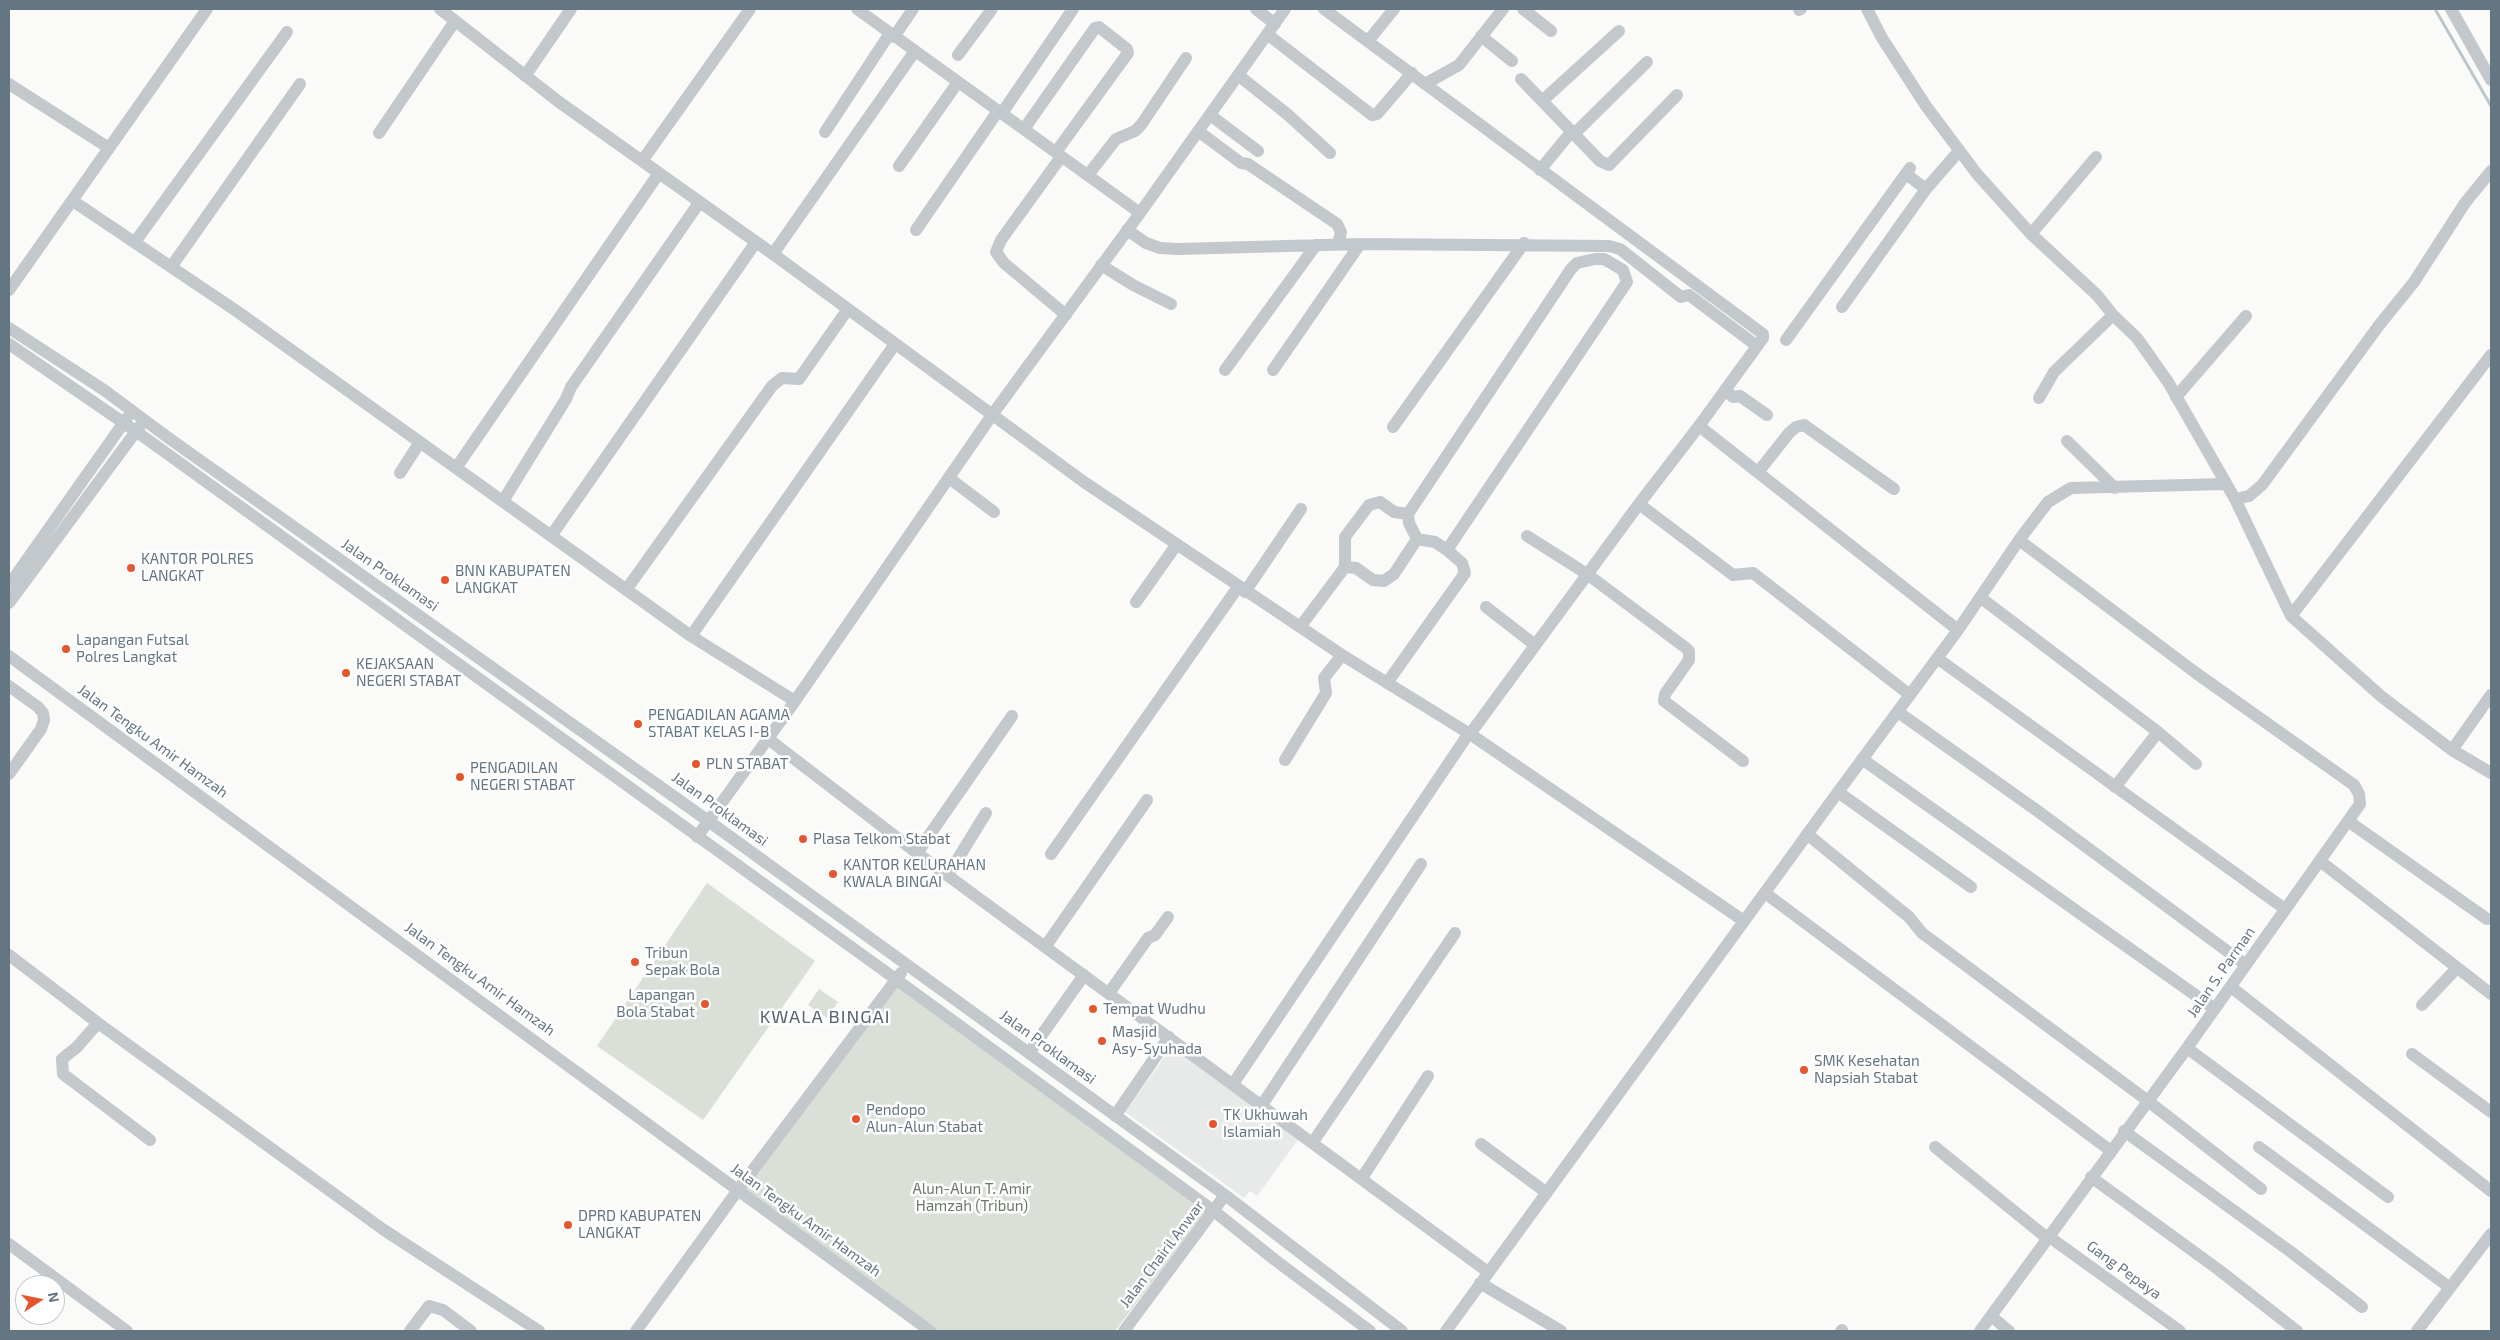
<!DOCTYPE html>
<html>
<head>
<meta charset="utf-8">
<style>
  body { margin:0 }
  #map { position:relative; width:2500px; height:1340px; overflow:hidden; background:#fafaf8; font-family:"Exo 2",sans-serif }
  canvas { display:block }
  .frame { position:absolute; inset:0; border:10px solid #657683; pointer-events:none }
  .north { position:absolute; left:15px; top:1275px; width:50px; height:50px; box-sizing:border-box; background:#fff; border:1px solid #c1c8cd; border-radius:50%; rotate:79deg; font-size:14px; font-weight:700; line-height:20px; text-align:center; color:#657683 }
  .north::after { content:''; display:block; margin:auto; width:18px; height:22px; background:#e4572e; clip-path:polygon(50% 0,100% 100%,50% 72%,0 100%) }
</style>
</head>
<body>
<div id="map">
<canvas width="2500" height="1340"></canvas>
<div class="frame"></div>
<div class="north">N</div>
</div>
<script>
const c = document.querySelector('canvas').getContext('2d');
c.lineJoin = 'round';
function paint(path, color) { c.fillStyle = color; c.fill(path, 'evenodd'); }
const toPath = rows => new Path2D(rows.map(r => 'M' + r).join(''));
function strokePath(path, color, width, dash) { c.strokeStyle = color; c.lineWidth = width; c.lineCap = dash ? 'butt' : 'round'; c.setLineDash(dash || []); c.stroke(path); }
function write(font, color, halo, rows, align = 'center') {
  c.font = font + ' "Exo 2",sans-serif'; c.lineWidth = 5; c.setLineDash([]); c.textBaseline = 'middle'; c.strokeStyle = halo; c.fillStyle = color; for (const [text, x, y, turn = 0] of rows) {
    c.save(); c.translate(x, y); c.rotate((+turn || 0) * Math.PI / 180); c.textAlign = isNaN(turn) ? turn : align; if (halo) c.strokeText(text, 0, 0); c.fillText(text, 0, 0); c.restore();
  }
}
paint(toPath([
  [1174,1044,1301,1136,1257,1196,1250,1191,1244,1198,1125,1112]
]), '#e8e9e9');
paint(toPath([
  [707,883,815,961,703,1120,597,1046],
  [898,983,1209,1208,1115,1331,933,1331,741,1189],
  [819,989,838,1002,827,1018,808,1005]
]), '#dadfd7');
strokePath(toPath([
  [2435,9,2491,106]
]), '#bbc7cb', 3);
strokePath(toPath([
  [440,9,559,102,773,254,1084,482,1342,655,1470,734,1744,921],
  [857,9,1140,213],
  [1256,9,1275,24],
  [1324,9,1763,334,1763,338,1699,426,1639,504,1470,734],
  [1523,9,1551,31],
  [1867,9,1882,38,1926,106,1977,174,2031,234,2097,295,2113,315,2137,338,2168,382,2235,499,2291,616,2382,697,2452,750,2491,773],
  [2451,9,2491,80],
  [1799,10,1801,9],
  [1267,34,1372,115,1377,114,1412,73],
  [1481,36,1512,61],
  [894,37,913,9],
  [1368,41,1394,9],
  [958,55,992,9],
  [1238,75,1287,114,1330,153],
  [525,76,571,9],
  [1521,79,1600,161,1609,165,1677,95],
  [9,84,109,148],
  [1425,84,1459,65,1503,9],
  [1542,101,1619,31],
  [1002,113,1073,9],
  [1210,115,1258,151],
  [1024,129,1095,28,1099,27,1127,49,1128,53,1056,152],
  [1198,131,1241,163,1248,164,1337,224,1341,232,1338,244],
  [825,132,890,33],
  [379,133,455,21],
  [1574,134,1647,62],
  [1061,157,1001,240,996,252,1004,263,1066,315],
  [642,161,750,9],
  [899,166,958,82],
  [1540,170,1572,131],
  [1906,174,1926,189,1959,151],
  [1088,175,1116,139,1135,131,1141,125,1186,58],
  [73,201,238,312,691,636,795,701],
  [916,230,998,111],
  [1127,230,1146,243,1160,248,1178,249,1360,244,1609,246,1620,249,1681,297,1689,295,1757,346],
  [2031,234,2096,157],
  [135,242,287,32],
  [773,254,915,51],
  [1101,265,1133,285,1171,304],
  [171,267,300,84],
  [9,290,207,9],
  [1842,307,1926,189],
  [9,328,104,390,170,439,707,820,1225,1195,1402,1331],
  [1786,340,1910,168],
  [9,344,137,432,897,980,1214,1211,1275,1260,1370,1331],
  [1225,370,1316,245],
  [1273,370,1360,244],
  [1725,390,1733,397,1740,396,1767,415],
  [2176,397,2246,316],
  [2039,398,2054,372,2113,315],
  [1699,426,1958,630],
  [1393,427,1524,243],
  [2067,441,2115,488],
  [456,468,659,173],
  [1759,471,1789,433,1796,427,1804,425,1894,489],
  [400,473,420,442],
  [949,478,994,512],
  [2235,499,2249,496,2262,485,2380,324,2414,282,2465,203,2491,171],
  [503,501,566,399,571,387,699,203],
  [1639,504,1733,575,1753,573,1910,695],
  [1408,514,1571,269,1577,263,1595,259,1604,259,1623,270,1627,282,1447,550],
  [551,536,756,242],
  [1527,536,1587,574,1686,648,1689,651,1689,660,1665,694,1664,701,1743,761],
  [1345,567,1356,568,1373,580,1384,581,1394,574,1417,539],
  [9,585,127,418],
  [626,590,772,386,782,378,799,379,848,309],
  [1245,592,1301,509],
  [1981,598,2158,732,2196,764],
  [1136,602,1177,544],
  [9,603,140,426],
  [1486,607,1535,645],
  [2291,616,2491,355],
  [1300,627,1345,567,1345,537,1369,505,1380,502,1394,512,1408,514,1409,523,1417,539,1435,542,1447,550,1462,563,1465,573,1387,683],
  [691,636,895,344],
  [9,656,930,1331],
  [1937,658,2285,909],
  [9,686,38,707,43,713,44,720,41,729,9,774],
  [1898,712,2039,812,2246,965],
  [767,738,917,853,1488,1272],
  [2452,750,2491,695],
  [1862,759,2215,1009],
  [1285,760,1326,693,1324,678,1342,655],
  [2115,787,2158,732],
  [1838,792,1971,887],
  [2348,821,2487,919],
  [1807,834,1909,917,1922,933,2148,1101,2261,1189],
  [697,837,795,701,992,415,1140,213,1285,9],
  [917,853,1012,716],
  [1051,854,1238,587],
  [2320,861,2491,994],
  [948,875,986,813],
  [1765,893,2111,1151],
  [1045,947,1147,800],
  [9,955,98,1023,384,1230,539,1331],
  [2231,987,2491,1191],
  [1109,993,1148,938,1155,935,1168,917],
  [2422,1005,2457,968],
  [98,1023,77,1047,62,1059,63,1074,150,1140],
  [2187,1048,2388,1197],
  [1029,1053,1084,975],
  [2412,1054,2491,1112],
  [1233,1084,1469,733],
  [1262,1105,1421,864],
  [1115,1116,1169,1037],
  [2124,1131,2291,1252,2362,1307],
  [1313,1142,1455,933],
  [1481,1144,1547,1193],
  [1935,1147,2047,1238],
  [2259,1147,2449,1287],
  [2091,1177,2219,1270,2297,1331],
  [1362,1178,1428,1076],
  [2048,1236,2180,1331],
  [9,1244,127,1331],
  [1480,1283,1561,1331],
  [1991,1316,2009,1331],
  [410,1331,429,1306,443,1310,471,1331],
  [636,1331,738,1190,901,973],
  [1124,1331,1225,1195],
  [1446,1331,1838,792,1958,630,2019,540,2048,502,2071,488,2225,484],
  [1841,1331,1842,1330],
  [1980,1331,2187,1048,2360,804,2359,794,2354,785,2196,673,2019,540],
  [2417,1331,2491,1234]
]), '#c3c8cc', 12);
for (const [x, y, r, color] of [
  [131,568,5,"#e4572e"],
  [445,580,5,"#e4572e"],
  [66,649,5,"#e4572e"],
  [346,673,5,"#e4572e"],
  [638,724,5,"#e4572e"],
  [696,764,5,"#e4572e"],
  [460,777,5,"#e4572e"],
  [803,839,5,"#e4572e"],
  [833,874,5,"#e4572e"],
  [635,962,5,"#e4572e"],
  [705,1004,5,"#e4572e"],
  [1093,1009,5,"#e4572e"],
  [1102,1041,5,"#e4572e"],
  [1804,1070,5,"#e4572e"],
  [856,1119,5,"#e4572e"],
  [1213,1124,5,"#e4572e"],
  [568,1225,5,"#e4572e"]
]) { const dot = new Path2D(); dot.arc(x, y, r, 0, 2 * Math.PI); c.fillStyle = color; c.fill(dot); strokePath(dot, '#fff', 2); }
write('15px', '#657683', '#fff', [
  ["KANTOR POLRES",141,559],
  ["LANGKAT",141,576],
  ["BNN KABUPATEN",455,571],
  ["LANGKAT",455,588],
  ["Lapangan Futsal",76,640],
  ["Polres Langkat",76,657],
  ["KEJAKSAAN",356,664],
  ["NEGERI STABAT",356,681],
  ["PENGADILAN AGAMA",648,715],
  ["STABAT KELAS I-B",648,732],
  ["PLN STABAT",706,764],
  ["PENGADILAN",470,768],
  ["NEGERI STABAT",470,785],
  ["Plasa Telkom Stabat",813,839],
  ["KANTOR KELURAHAN",843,865],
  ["KWALA BINGAI",843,882],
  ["Tribun",645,953],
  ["Sepak Bola",645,970],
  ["Lapangan",695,995,"right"],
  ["Bola Stabat",695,1012,"right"],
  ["Tempat Wudhu",1103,1009],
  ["Masjid",1112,1032],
  ["Asy-Syuhada",1112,1049],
  ["SMK Kesehatan",1814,1061],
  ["Napsiah Stabat",1814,1078],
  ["Pendopo",866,1110],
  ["Alun-Alun Stabat",866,1127],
  ["TK Ukhuwah",1223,1115],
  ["Islamiah",1223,1132],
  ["DPRD KABUPATEN",578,1216],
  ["LANGKAT",578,1233]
], 'left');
write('15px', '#657683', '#fff', [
  ["Jalan Proklamasi",390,575,35],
  ["Jalan Tengku Amir Hamzah",153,741,36],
  ["Jalan Proklamasi",720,809,36],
  ["Jalan S. Parman",2221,972,-55],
  ["Jalan Tengku Amir Hamzah",480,979,36],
  ["Jalan Proklamasi",1048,1047,36],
  ["Jalan Tengku Amir Hamzah",806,1220,36],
  ["Jalan Chairil Anwar",1162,1254,-53],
  ["Gang Pepaya",2124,1270,36]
]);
write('15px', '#687a64', '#fff', [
  ["Alun-Alun T. Amir",972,1189],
  ["Hamzah (Tribun)",972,1206]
]);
c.letterSpacing = '1px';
write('18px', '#57646e', '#fff', [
  ["KWALA BINGAI",825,1017]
]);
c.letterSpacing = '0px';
</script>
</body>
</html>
